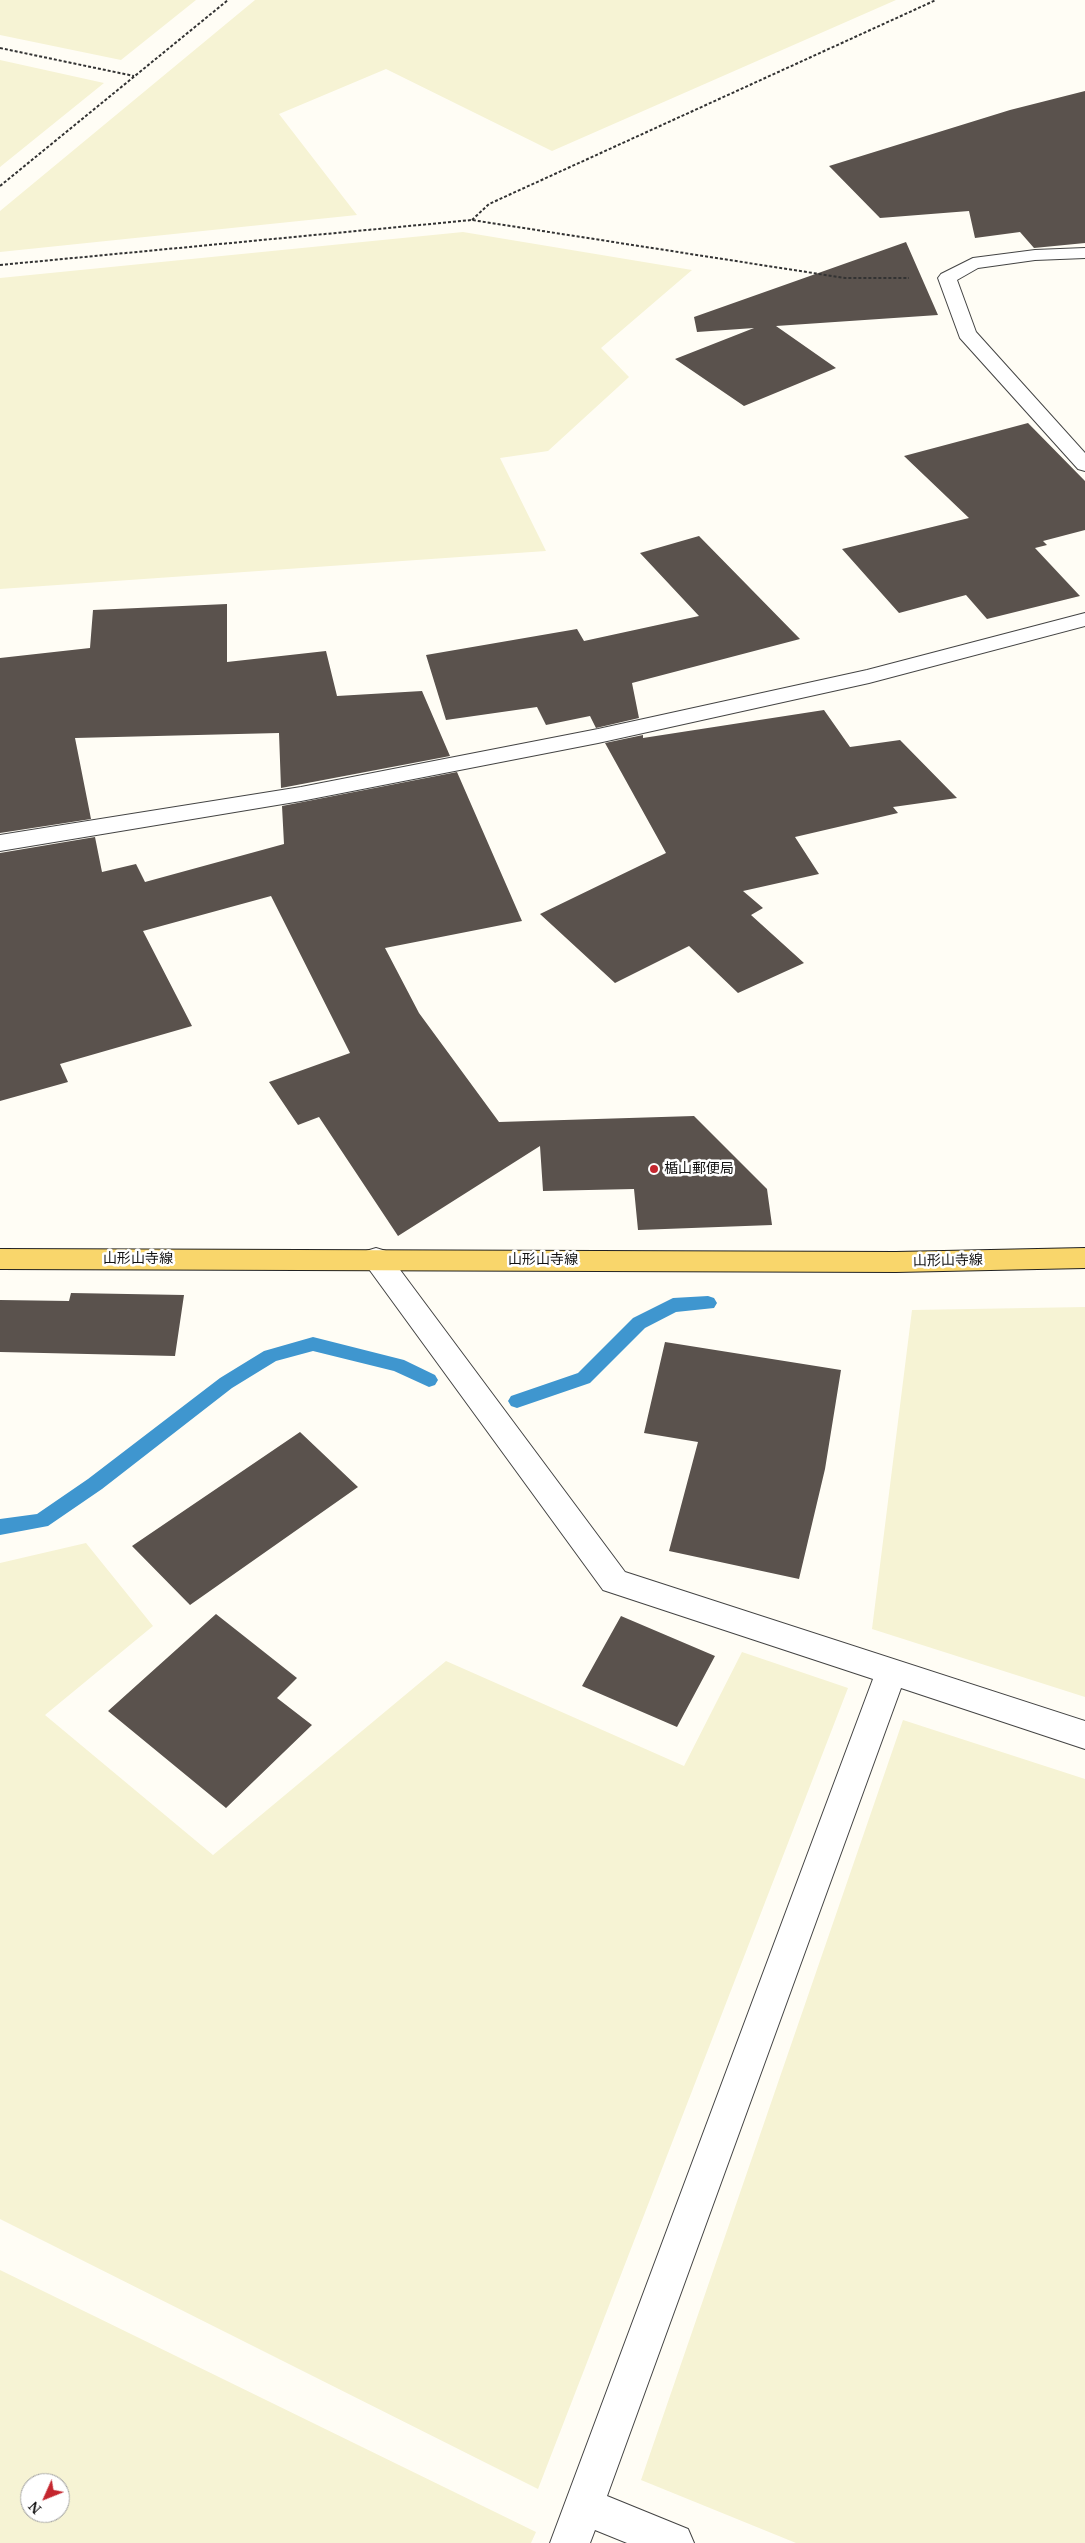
<!DOCTYPE html>
<html>
<head>
<meta charset="utf-8">
<style>
  body { margin:0 }
  #map { position:relative; width:1085px; height:2543px; overflow:hidden; background:#fffdf5; font-family:"Noto Serif",serif }
  canvas { display:block }
  .north { position:absolute; left:20px; top:2473px; width:50px; height:50px; box-sizing:border-box; background:#fff; border:1px solid #a0a0a0; border-radius:50%; rotate:226deg; font-size:14px; font-weight:700; line-height:20px; text-align:center; color:#111 }
  .north::after { content:''; display:block; margin:auto; width:18px; height:22px; background:#c4262e; clip-path:polygon(50% 0,100% 100%,50% 72%,0 100%) }
</style>
</head>
<body>
<div id="map">
<canvas width="1085" height="2543"></canvas>
<div class="north">N</div>
</div>
<script>
const c = document.querySelector('canvas').getContext('2d');
c.lineJoin = 'round';
function paint(path, color) { c.fillStyle = color; c.fill(path, 'evenodd'); }
const toPath = rows => new Path2D(rows.map(r => 'M' + r).join(''));
function strokePath(path, color, width, dash) { c.strokeStyle = color; c.lineWidth = width; c.lineCap = dash ? 'butt' : 'round'; c.setLineDash(dash || []); c.stroke(path); }
function write(font, color, halo, rows, align = 'center') {
  c.font = font + ' "Noto Serif","Noto Sans JP",serif'; c.lineWidth = 5; c.setLineDash([]); c.textBaseline = 'middle'; c.strokeStyle = halo; c.fillStyle = color; for (const [text, x, y, turn = 0] of rows) {
    c.save(); c.translate(x, y); c.rotate((+turn || 0) * Math.PI / 180); c.textAlign = isNaN(turn) ? turn : align; if (halo) c.strokeText(text, 0, 0); c.fillText(text, 0, 0); c.restore();
  }
}
paint(toPath([
  [0,0,196,0,121,60,0,35],
  [255,0,896,0,552,151,386,69,279,114,357,215,0,252,0,211],
  [0,60,104,83,0,167],
  [463,232,692,270,601,348,629,377,548,451,500,458,546,551,0,589,0,278],
  [1085,1307,1085,1697,872,1629,912,1310],
  [86,1543,153,1626,45,1715,213,1855,446,1661,684,1766,742,1652,848,1688,538,2489,0,2219,0,1563],
  [903,1720,1085,1779,1085,2543,796,2543,641,2480],
  [0,2270,536,2532,531,2543,0,2543],
  [30,2483,60,2483,60,2513,30,2513]
]), '#f6f3d4');
paint(toPath([
  [708,1296,714,1298,717,1303,714,1308,676,1312,645,1328,590,1383,517,1408,511,1406,508,1401,511,1396,578,1373,633,1318,673,1298,708,1296],
  [313,1337,404,1360,435,1375,438,1380,435,1385,429,1387,394,1371,313,1351,276,1361,232,1388,102,1489,48,1526,0,1535,0,1519,37,1514,88,1479,220,1378,264,1351,313,1337]
]), '#3f96cf');
paint(toPath([
  [1085,91,1085,243,1034,248,1020,232,975,238,969,211,880,218,829,166,1010,110],
  [906,242,938,315,776,326,836,368,744,406,675,359,754,328,697,332,694,317],
  [1028,423,1085,481,1085,530,1043,541,1047,545,1035,548,1080,596,987,619,966,595,899,613,842,549,969,518,904,456],
  [699,536,800,639,632,683,639,718,596,728,590,716,546,725,537,707,446,720,426,655,577,629,584,641,699,616,640,553],
  [227,604,227,662,326,651,337,696,422,691,450,756,281,788,279,733,75,738,91,819,0,833,0,658,90,648,93,610],
  [824,710,850,747,900,740,957,798,893,807,898,813,795,837,819,874,743,891,763,908,751,915,804,963,738,993,689,946,615,983,540,914,666,853,605,743,643,735,643,738],
  [457,772,522,921,385,948,419,1013,499,1122,694,1116,767,1189,772,1225,638,1230,634,1189,543,1191,540,1146,398,1236,319,1117,298,1125,269,1082,350,1053,271,896,143,931,192,1026,60,1064,68,1082,0,1101,0,853,95,837,102,872,136,864,145,882,284,844,282,806],
  [71,1293,184,1295,175,1356,0,1352,0,1300,69,1301],
  [665,1342,841,1370,825,1469,799,1579,669,1551,698,1442,644,1433],
  [300,1432,358,1487,190,1605,132,1546],
  [216,1614,297,1678,277,1698,312,1725,226,1808,108,1711],
  [621,1616,715,1656,677,1727,582,1686]
]), '#5a524d');
const lane = toPath([
  [1085,248,1085,258,1035,260,978,268,957,280,976,332,1085,453,1085,471,1078,469,960,338,938,278,941,274,973,258,1035,250,1085,248],
  [1085,613,1085,626,869,683,598,743,301,801,0,851,0,835,301,787,598,729,867,670,1085,613],
  [376,1248,386,1251,625,1572,1085,1721,1085,1749,901,1688,607,2496,688,2529,694,2543,627,2543,595,2530,590,2543,550,2543,873,1679,603,1590,366,1265,362,1258,366,1251,376,1248]
]);
const primary = toPath([
  [1085,1248,1085,1268,896,1272,0,1269,0,1249,896,1252,1085,1248]
]);
strokePath(lane, '#444', 2);
strokePath(primary, '#222', 2);
strokePath(toPath([
  [0,48,134,76],
  [0,186,228,0],
  [472,220,489,204,936,0],
  [0,265,472,220,845,278,909,278]
]), '#333', 2, [3, 2]);
paint(lane, '#fff');
paint(primary, '#f9d66b');
for (const [x, y, r, color] of [
  [654,1169,5,"#c4262e"]
]) { const dot = new Path2D(); dot.arc(x, y, r, 0, 2 * Math.PI); c.fillStyle = color; c.fill(dot); strokePath(dot, '#fff', 2); }
write('14px', '#111', '#fff', [
  ["楯山郵便局",664,1169]
], 'left');
write('14px', '#111', '#fff', [
  ["山形山寺線",138,1259],
  ["山形山寺線",543,1260],
  ["山形山寺線",948,1261,-1]
]);
</script>
</body>
</html>
